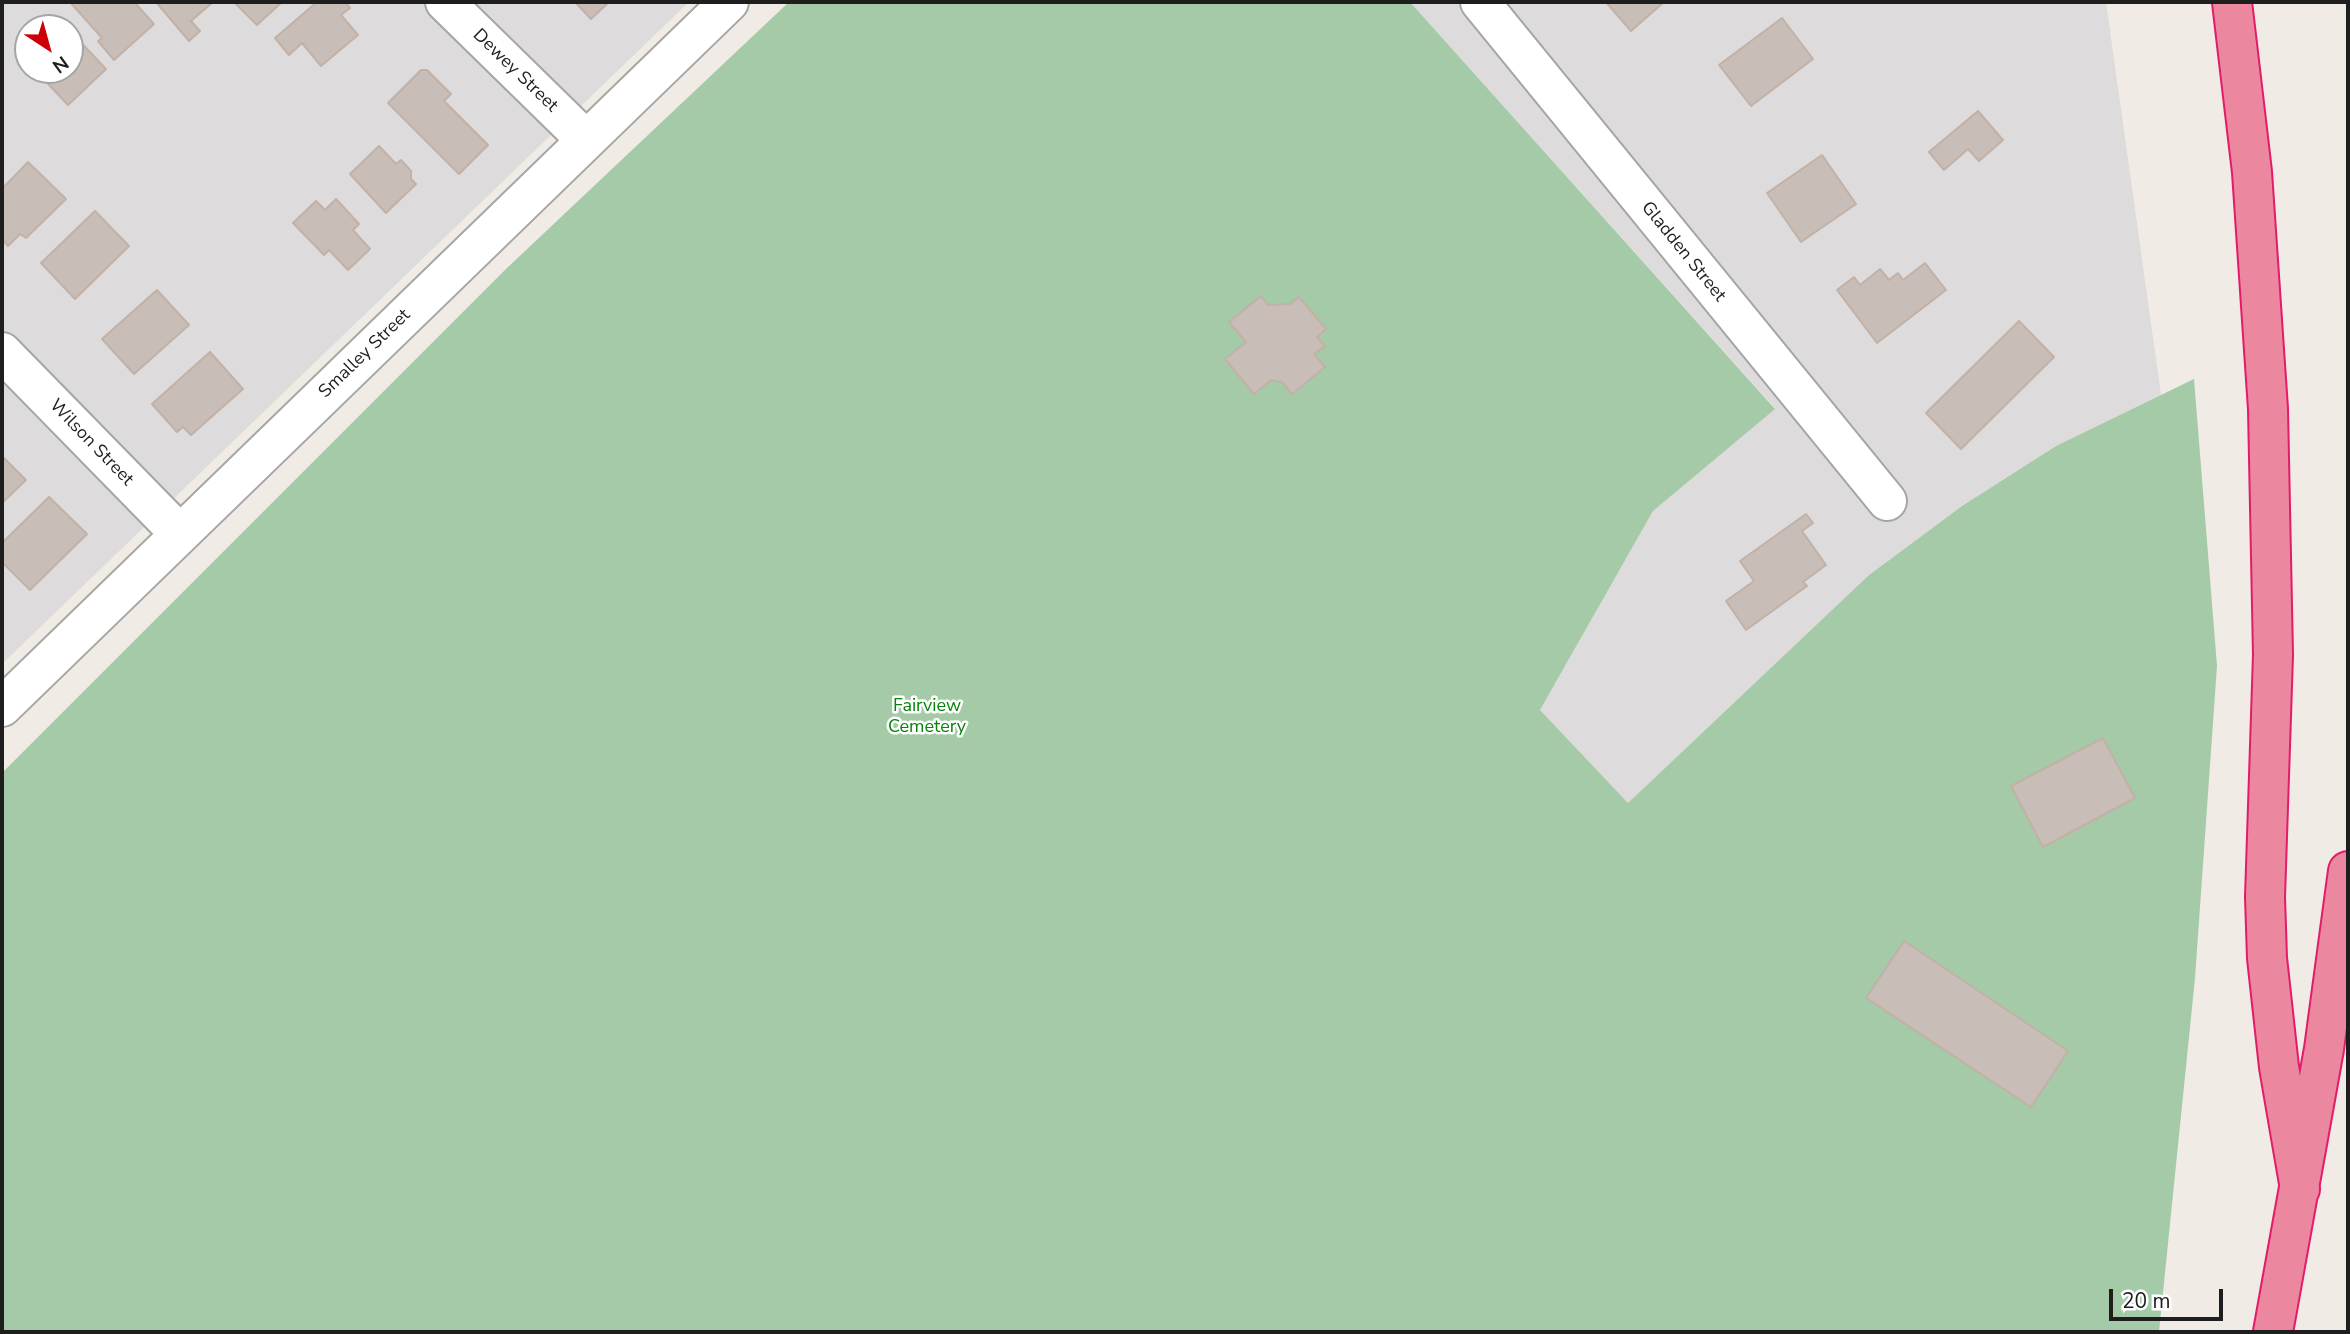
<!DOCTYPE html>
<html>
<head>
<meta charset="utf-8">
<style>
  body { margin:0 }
  #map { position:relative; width:2350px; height:1334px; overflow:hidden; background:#f0ebe4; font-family:"Nunito Sans",sans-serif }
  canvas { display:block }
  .frame { position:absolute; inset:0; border:4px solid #1e1e1e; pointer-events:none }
  .north { position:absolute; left:14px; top:14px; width:70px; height:70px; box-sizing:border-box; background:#fff; border:2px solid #a5a5a5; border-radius:50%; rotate:144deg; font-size:19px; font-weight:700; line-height:28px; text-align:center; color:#1e1e1e }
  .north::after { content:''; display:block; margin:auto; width:24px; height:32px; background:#cd000a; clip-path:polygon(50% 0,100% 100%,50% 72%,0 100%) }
  .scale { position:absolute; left:2109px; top:1289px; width:114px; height:32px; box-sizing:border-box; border:4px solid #1e1e1e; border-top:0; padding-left:9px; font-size:21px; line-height:24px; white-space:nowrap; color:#1e1e1e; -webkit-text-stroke:5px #fff; paint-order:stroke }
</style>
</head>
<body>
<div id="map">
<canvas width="2350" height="1334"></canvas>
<div class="frame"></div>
<div class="north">N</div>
<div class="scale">20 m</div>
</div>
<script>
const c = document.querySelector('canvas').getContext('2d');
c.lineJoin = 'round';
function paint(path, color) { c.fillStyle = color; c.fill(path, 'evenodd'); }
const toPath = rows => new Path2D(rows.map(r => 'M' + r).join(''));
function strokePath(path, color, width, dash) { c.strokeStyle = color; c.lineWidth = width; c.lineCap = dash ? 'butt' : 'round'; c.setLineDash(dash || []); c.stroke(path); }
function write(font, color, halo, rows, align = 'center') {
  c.font = font + ' "Nunito Sans",sans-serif'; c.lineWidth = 5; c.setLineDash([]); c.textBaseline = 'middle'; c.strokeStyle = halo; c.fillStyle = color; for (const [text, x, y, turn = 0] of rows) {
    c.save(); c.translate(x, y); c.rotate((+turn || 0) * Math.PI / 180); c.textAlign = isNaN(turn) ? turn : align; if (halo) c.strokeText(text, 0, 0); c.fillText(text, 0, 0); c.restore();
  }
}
paint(toPath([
  [2,2,689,2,2,664],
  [28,28,70,28,70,70,28,70],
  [1410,2,2106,2,2161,395,2056,446,1962,506,1869,575,1628,803,1540,710,1653,511,1775,408]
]), '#dddbdb');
paint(toPath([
  [789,2,1410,2,1775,409,1653,511,1540,710,1628,803,1869,575,1892,558,1962,506,2056,446,2194,379,2217,666,2195,978,2159,1332,2,1332,2,773,507,268]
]), '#a4caa8');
const building = toPath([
  [70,2,134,2,154,24,114,60,98,41,102,38,70,2],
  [156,2,213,2,191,21,200,31,189,41,156,2],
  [234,2,282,2,257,25,234,2],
  [317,2,345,2,350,8,341,15,358,35,321,66,302,43,289,55,275,38,317,2],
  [575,2,609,2,591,19,575,2],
  [1606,2,1664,2,1631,31,1606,2],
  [1782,18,1813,59,1751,106,1719,65,1782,18],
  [70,31,106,69,68,105,35,70,70,70,70,31],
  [421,70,427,70,451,94,444,101,488,145,459,174,388,103,421,70],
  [1978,111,2003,140,1979,161,1968,149,1944,170,1929,152,1978,111],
  [379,146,396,164,401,160,411,171,411,179,416,184,386,213,350,174,379,146],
  [1822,155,1856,204,1801,242,1767,193,1822,155],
  [28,162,66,199,26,238,20,234,8,246,2,239,2,189,28,162],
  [336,199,359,224,353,230,370,249,348,270,329,250,324,255,293,223,316,201,325,210,336,199],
  [95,211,129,246,75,299,41,263,95,211],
  [1925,263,1946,290,1877,343,1837,290,1854,277,1860,285,1880,269,1889,280,1898,273,1903,280,1925,263],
  [157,290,189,325,134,374,102,339,157,290],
  [1261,296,1268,305,1290,304,1299,297,1326,329,1317,337,1325,346,1314,354,1325,367,1292,394,1282,382,1271,380,1254,394,1225,359,1246,342,1229,322,1261,296],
  [2019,321,2054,357,1961,449,1926,413,2019,321],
  [210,352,243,389,191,435,183,427,177,432,152,404,210,352],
  [2,456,26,480,2,503,2,456],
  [49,497,87,534,30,590,2,562,2,543,49,497],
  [1806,514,1813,523,1802,531,1826,565,1803,582,1807,586,1746,630,1726,601,1754,581,1740,561,1806,514],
  [2103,738,2135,798,2043,847,2011,786,2103,738],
  [1904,941,2068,1051,2031,1107,1866,998,1904,941]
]);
paint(building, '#c8bdb7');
strokePath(building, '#c2b1a6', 2);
const minor = toPath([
  [445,2,586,140],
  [1480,2,1887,501],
  [2,352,180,534],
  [2,707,729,2]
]);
const motorway = toPath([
  [2232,2,2252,172,2268,409,2273,655,2265,897,2267,958,2279,1067,2300,1189],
  [2273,1332,2324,1049,2348,871]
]);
strokePath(minor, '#a5a5a5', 42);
strokePath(motorway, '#e31c6a', 42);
strokePath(minor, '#fff', 38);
strokePath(motorway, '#eb889f', 38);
write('18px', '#1e1e1e', '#fff', [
  ["Dewey Street",515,71,44],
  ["Gladden Street",1683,252,51],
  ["Smalley Street",365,354,-44],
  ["Wilson Street",91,443,46]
]);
write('18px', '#07820b', '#fff', [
  ["Fairview",927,707],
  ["Cemetery",927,728]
]);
</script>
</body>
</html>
